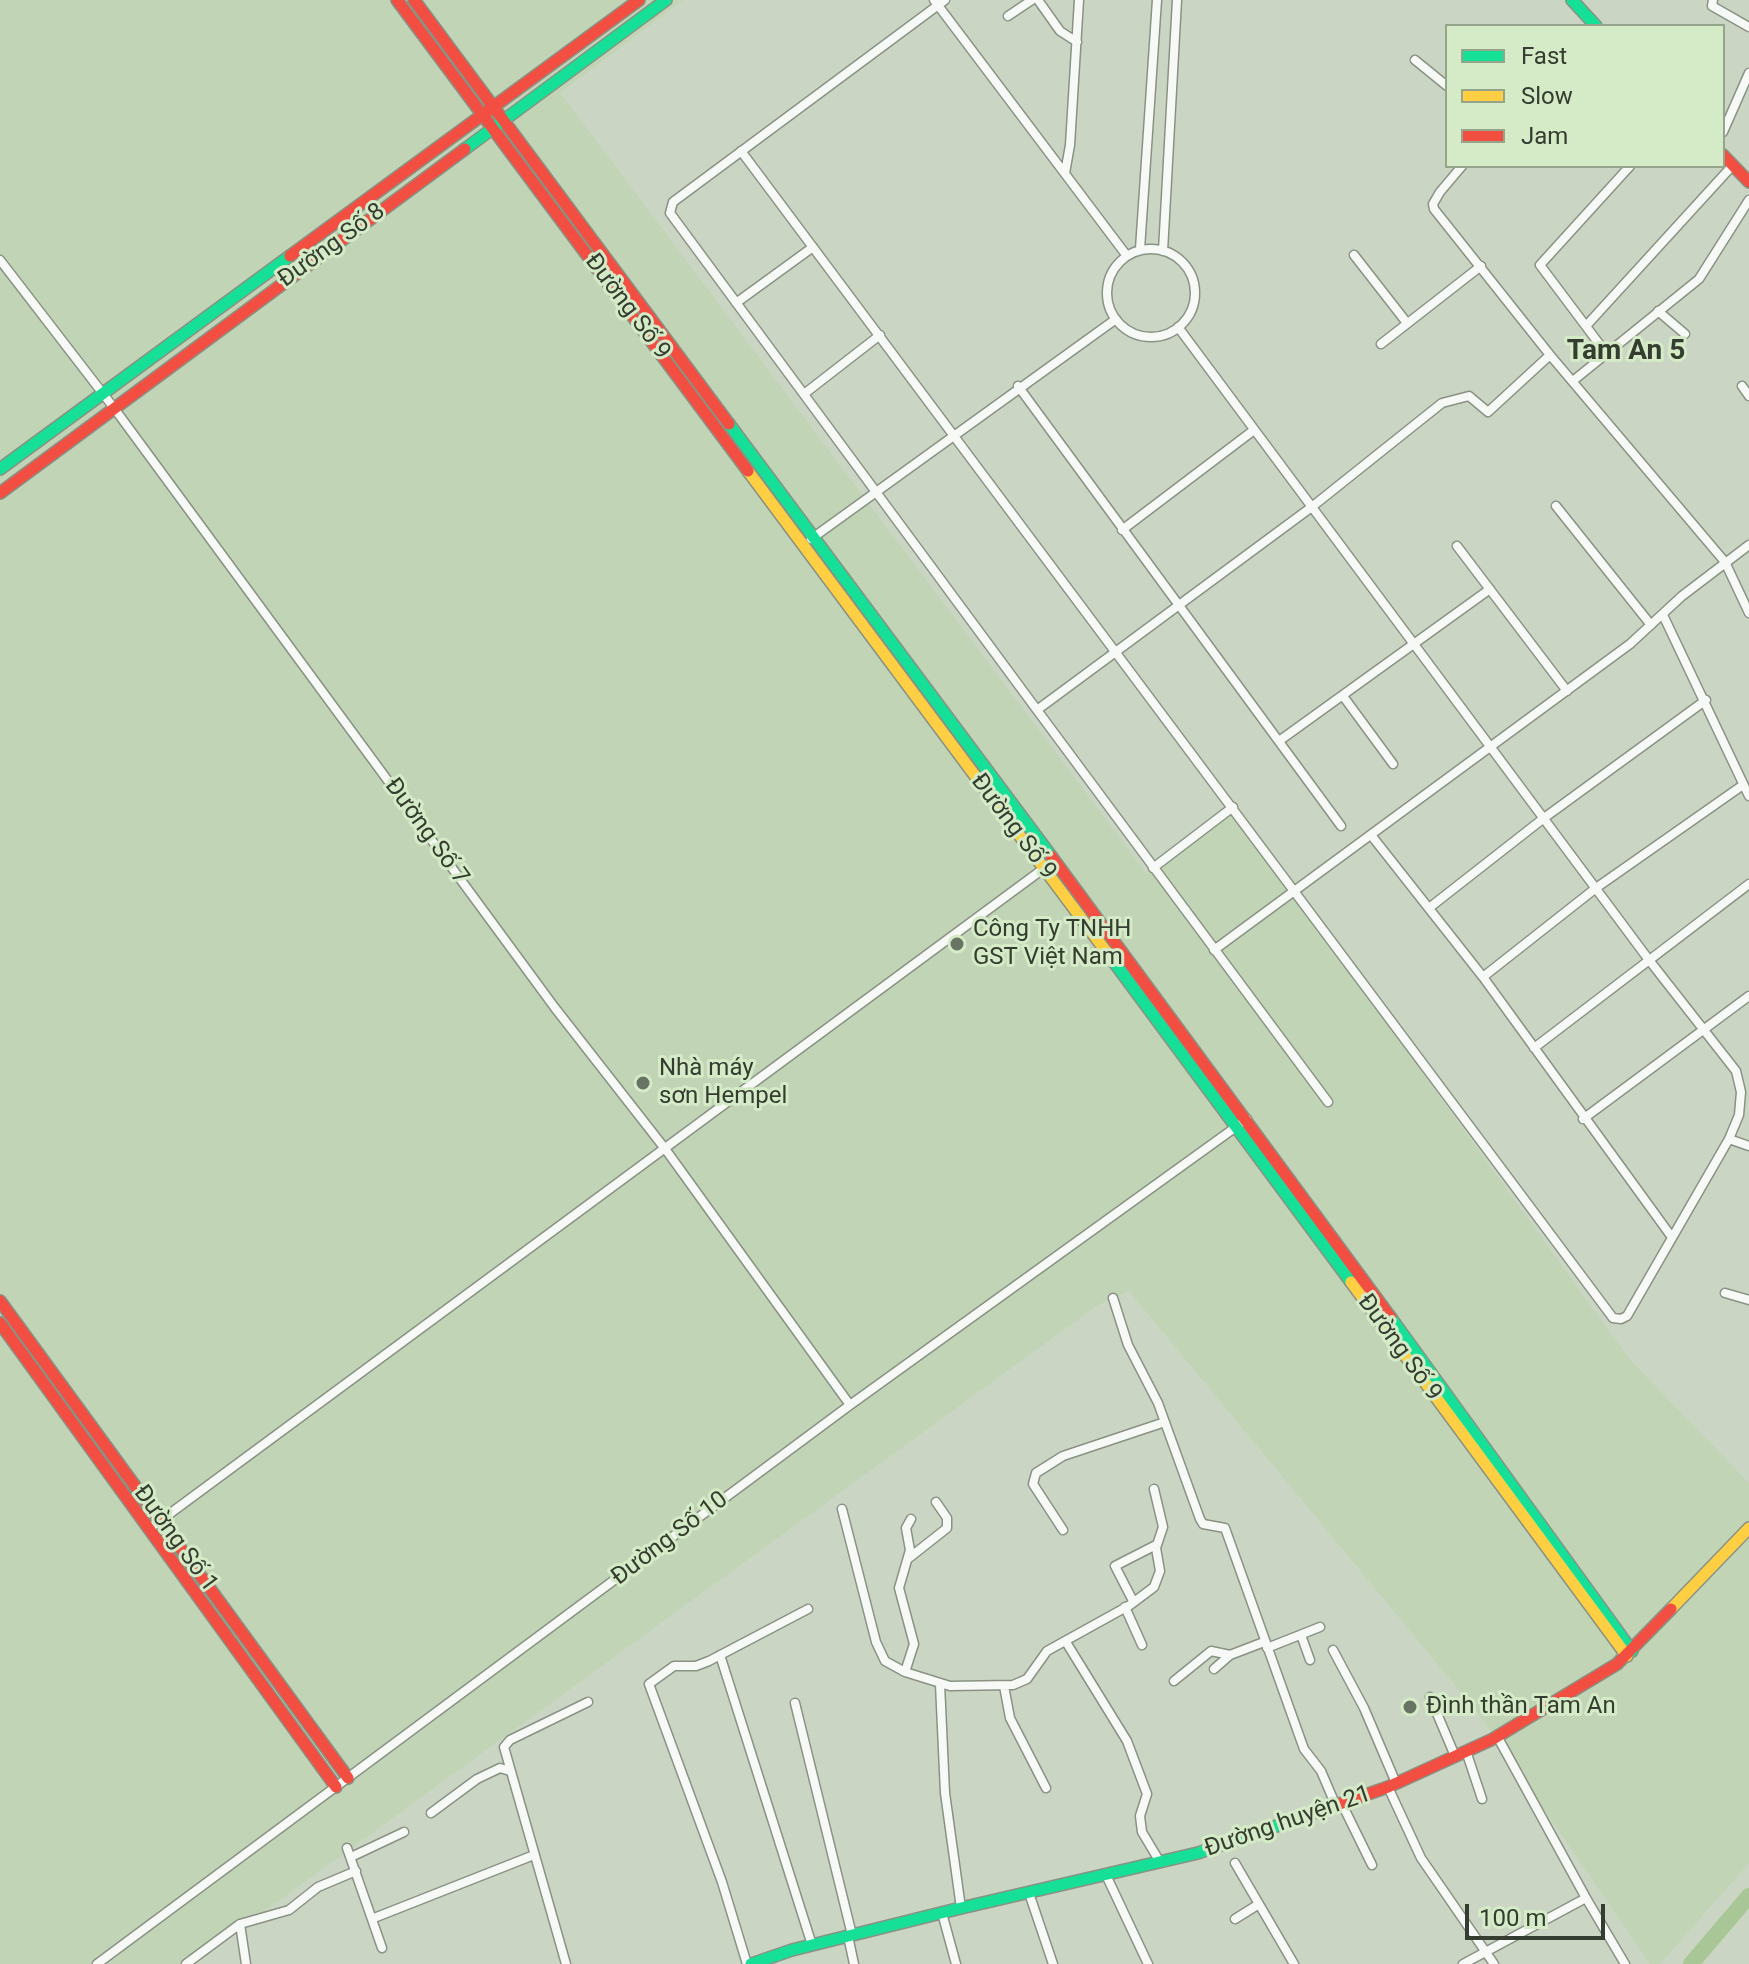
<!DOCTYPE html>
<html>
<head>
<meta charset="utf-8">
<style>
  body { margin:0 }
  #map { position:relative; width:1749px; height:1964px; overflow:hidden; background:#cad6c3; font-family:Roboto,sans-serif }
  canvas { display:block }
  .legend { position:absolute; left:1445px; top:24px; width:280px; height:144px; box-sizing:border-box; background:#d5ebc8; border:2px solid #95a58b; margin:0; padding:10px 14px; list-style:none; font-size:24px; color:#343d2f }
  .legend li { display:flex; align-items:center; gap:16px; height:40px }
  .legend b { width:40px; border:2px solid #95a58b }
  .scale { position:absolute; left:1465px; top:1904px; width:140px; height:36px; box-sizing:border-box; border:4px solid #343d2f; border-top:0; padding-left:10px; font-size:24px; line-height:28px; white-space:nowrap; color:#343d2f; -webkit-text-stroke:6px #d5ebc8; paint-order:stroke }
</style>
</head>
<body>
<div id="map">
<canvas width="1749" height="1964"></canvas>
<ul class="legend">
<li><b style="height:10px;background:#16e098"></b>Fast</li>
<li><b style="height:10px;background:#ffcf43"></b>Slow</li>
<li><b style="height:10px;background:#f24e42"></b>Jam</li>
</ul>
<div class="scale">100 m</div>
</div>
<script>
const c = document.querySelector('canvas').getContext('2d');
c.lineJoin = 'round';
function paint(path, color) { c.fillStyle = color; c.fill(path, 'evenodd'); }
const toPath = rows => new Path2D(rows.map(r => 'M' + r).join(''));
function strokePath(path, color, width, dash) { c.strokeStyle = color; c.lineWidth = width; c.lineCap = dash ? 'butt' : 'round'; c.setLineDash(dash || []); c.stroke(path); }
function write(font, color, halo, rows, align = 'center') {
  c.font = font + ' Roboto,sans-serif'; c.lineWidth = 6; c.setLineDash([]); c.textBaseline = 'middle'; c.strokeStyle = halo; c.fillStyle = color; for (const [text, x, y, turn = 0] of rows) {
    c.save(); c.translate(x, y); c.rotate((+turn || 0) * Math.PI / 180); c.textAlign = isNaN(turn) ? turn : align; if (halo) c.strokeText(text, 0, 0); c.fillText(text, 0, 0); c.restore();
  }
}
paint(toPath([
  [0,0,683,0,560,93,1147,874,1234,812,1630,1360,1749,1483,1749,1863,1660,1964,1650,1964,1478,1713,1129,1291,1098,1305,192,1964,0,1964]
]), '#c1d4b5');
strokePath(toPath([
  [1691,1964,1749,1896]
]), '#a9c796', 16);
const street = toPath([
  [934,0,1127,256],
  [945,0,673,202,670,213,1037,710,1313,506,1442,403,1469,396,1488,412,1550,355],
  [1038,0,1060,31,1077,42],
  [1713,0,1712,6,1749,27],
  [1008,16,1032,0],
  [1415,60,1447,86],
  [1723,132,1749,73],
  [741,151,1613,1318,1621,1319,1627,1316,1729,1139,1739,1115,1741,1092,1736,1071,1649,960,1178,327],
  [1462,166,1440,192,1433,204,1434,209,1550,355,1725,562,1749,613],
  [1065,173,1070,145,1079,0],
  '1107 293a44 44 0 1 1 88 0a44 44 0 1 1-88 0Z',
  [1140,249,1157,0],
  [1163,251,1177,0],
  [1354,255,1407,323],
  [0,260,114,408,555,1008,666,1150,850,1405],
  [736,303,813,247],
  [1658,311,1685,334],
  [1586,326,1733,165],
  [1381,344,1481,266],
  [1606,353,1540,265,1630,166],
  [1574,380,1699,279,1749,200],
  [1018,386,1341,826],
  [1742,386,1749,396],
  [804,394,880,335],
  [1556,506,1651,625],
  [1122,530,1254,430],
  [811,539,1116,319],
  [1457,546,1567,691],
  [1663,615,1749,796],
  [1343,696,1393,764],
  [1037,710,1328,1102],
  [1279,741,1490,589],
  [1371,835,1483,977,1671,1236],
  [1153,868,1233,807],
  [1429,908,1544,818,1706,700],
  [1214,950,1630,644,1682,596,1749,545],
  [1483,977,1596,888,1743,785],
  [1534,1048,1749,884],
  [1583,1119,1749,996],
  [1729,1139,1749,1146],
  [1725,1293,1749,1300],
  [1113,1298,1128,1345,1158,1403,1200,1519,1203,1524,1225,1528,1304,1749,1321,1771,1336,1806],
  [842,1509,876,1642,885,1661,905,1672],
  [911,1519,906,1528,910,1550,899,1588,914,1644,905,1672,950,1686,1013,1685,1027,1679,1047,1651,1130,1605,1154,1587,1160,1571,1156,1548,1163,1527,1154,1489],
  [149,1529,1043,869],
  [1063,1530,1033,1484,1036,1473,1063,1456,1165,1422],
  [909,1558,947,1528,947,1518,936,1502],
  [1133,1601,1115,1566,1156,1545],
  [1125,1607,1142,1645],
  [1301,1635,1310,1660],
  [1066,1642,1127,1741,1147,1794,1140,1816,1142,1832,1160,1862],
  [1267,1648,1320,1627],
  [1333,1650,1364,1708,1396,1783],
  [720,1655,812,1945],
  [1214,1669,1230,1655,1264,1642],
  [1174,1681,1211,1651,1230,1655],
  [940,1684,945,1793,961,1908],
  [1004,1686,1010,1718,1046,1788],
  [1430,1697,1455,1756],
  [795,1703,852,1935],
  [1466,1751,1482,1799],
  [1388,1787,1421,1858,1494,1964],
  [1342,1804,1372,1865],
  [431,1813,477,1779,500,1768,510,1771],
  [347,1848,382,1948],
  [351,1857,404,1832],
  [1235,1863,1294,1964],
  [1106,1875,1148,1964],
  [1029,1893,1053,1964],
  [1586,1898,1625,1964],
  [942,1913,956,1964],
  [374,1918,534,1855],
  [1235,1919,1259,1904],
  [240,1924,246,1964],
  [848,1936,854,1964],
  [97,1964,850,1405,1247,1119],
  [186,1964,240,1924,289,1910,318,1887,356,1871],
  [566,1964,504,1747,510,1740,588,1702],
  [747,1964,722,1882,649,1684,674,1666,696,1666,709,1661,808,1609],
  [1463,1964,1586,1898,1497,1736]
]);
const fast = toPath([
  [1572,0,1596,26],
  [465,149,666,0],
  [729,424,1051,856],
  [0,469,290,256],
  [1111,958,1351,1282],
  [1391,1318,1632,1651],
  [751,1964,792,1950,961,1908,1198,1853,1288,1822]
]);
const slow = toPath([
  [748,471,1111,958],
  [1351,1282,1627,1656],
  [1671,1609,1749,1528]
]);
const jam = toPath([
  [397,0,748,471],
  [414,0,729,424],
  [1723,155,1749,182],
  [290,256,639,0],
  [0,493,465,149],
  [1051,856,1391,1318],
  [0,1301,348,1778],
  [0,1323,336,1787],
  [1288,1822,1388,1787,1493,1739,1617,1664,1671,1609]
]);
strokePath(street, '#899284', 11);
strokePath(fast, '#899284', 14);
strokePath(slow, '#899284', 14);
strokePath(jam, '#899284', 14);
strokePath(street, '#f7f9f6', 8);
strokePath(fast, '#16e098', 11);
strokePath(slow, '#ffcf43', 11);
strokePath(jam, '#f24e42', 11);
for (const [x, y, r, color] of [
  [957,944,8,"#687363"],
  [643,1083,8,"#687363"],
  [1410,1707,8,"#687363"]
]) { const dot = new Path2D(); dot.arc(x, y, r, 0, 2 * Math.PI); c.fillStyle = color; c.fill(dot); strokePath(dot, '#d5ebc8', 3); }
write('24px', '#343d2f', '#d5ebc8', [
  ["Đường Số 8",332,246,-36],
  ["Đường Số 9",627,307,53],
  ["Đường Số 9",1013,827,53],
  ["Đường Số 7",426,832,54],
  ["Đường Số 9",1399,1348,54],
  ["Đường Số 1",175,1539,54],
  ["Đường Số 10",670,1539,-37],
  ["Đường huyện 21",1288,1822,-19]
]);
write('24px', '#343d2f', '#d5ebc8', [
  ["Công Ty TNHH",973,930],
  ["GST Việt Nam",973,958],
  ["Nhà máy",659,1069],
  ["sơn Hempel",659,1097],
  ["Đình thần Tam An",1426,1707]
], 'left');
write('bold 28px', '#343d2f', '#d5ebc8', [
  ["Tam An 5",1626,352]
]);
</script>
</body>
</html>
